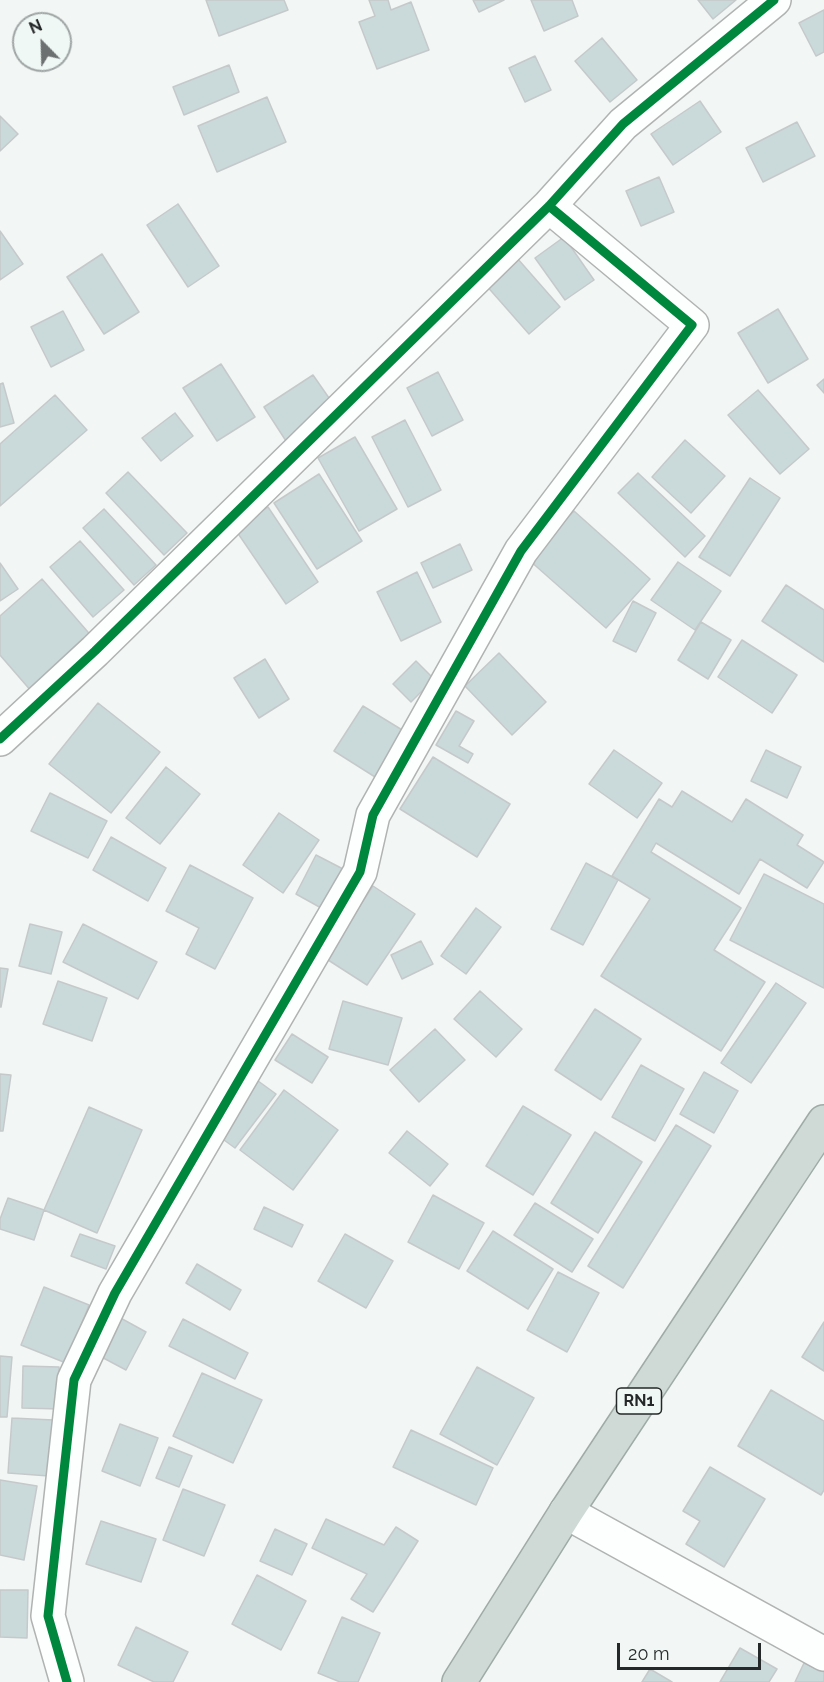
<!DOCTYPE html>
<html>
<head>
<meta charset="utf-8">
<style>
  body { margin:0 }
  #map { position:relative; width:824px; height:1682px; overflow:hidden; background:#f2f6f5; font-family:Raleway,sans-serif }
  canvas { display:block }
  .north { position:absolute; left:12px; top:12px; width:60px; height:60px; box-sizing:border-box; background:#f0f8f6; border:2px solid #9fa5a4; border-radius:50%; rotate:337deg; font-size:16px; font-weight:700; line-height:24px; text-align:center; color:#252828 }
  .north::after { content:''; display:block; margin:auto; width:21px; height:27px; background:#6d7070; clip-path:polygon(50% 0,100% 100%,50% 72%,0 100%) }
  .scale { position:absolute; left:617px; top:1643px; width:144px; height:27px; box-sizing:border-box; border:3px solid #252828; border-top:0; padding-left:8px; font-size:18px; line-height:21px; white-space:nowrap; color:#252828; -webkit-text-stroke:4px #f0f8f6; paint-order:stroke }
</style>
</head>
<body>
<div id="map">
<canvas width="824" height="1682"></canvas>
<div class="north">N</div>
<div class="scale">20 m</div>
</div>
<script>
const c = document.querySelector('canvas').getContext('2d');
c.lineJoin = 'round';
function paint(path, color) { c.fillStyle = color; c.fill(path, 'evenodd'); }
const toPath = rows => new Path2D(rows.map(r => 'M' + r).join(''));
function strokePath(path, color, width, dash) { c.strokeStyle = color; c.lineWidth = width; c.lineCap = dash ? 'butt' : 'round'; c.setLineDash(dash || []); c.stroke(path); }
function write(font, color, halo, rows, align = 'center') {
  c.font = font + ' Raleway,sans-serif'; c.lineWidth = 5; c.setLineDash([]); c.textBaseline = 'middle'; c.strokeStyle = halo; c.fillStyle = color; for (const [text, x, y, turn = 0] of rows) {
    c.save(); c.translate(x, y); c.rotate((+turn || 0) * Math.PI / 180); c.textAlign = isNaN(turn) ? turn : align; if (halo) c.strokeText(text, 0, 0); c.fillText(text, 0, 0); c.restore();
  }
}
const building = toPath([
  [206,0,284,0,288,10,219,36,206,0],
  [369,0,388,0,391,10,411,2,429,50,377,69,359,22,375,16,369,0],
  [473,0,504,0,479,12,473,0],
  [531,0,572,0,578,16,544,31,531,0],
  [698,0,736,0,713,19,698,0],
  [824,10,824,52,816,56,799,23,824,10],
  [602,38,637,80,610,102,575,61,602,38],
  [535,56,551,90,525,102,509,68,535,56],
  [229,65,239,92,184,115,173,87,229,65],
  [267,97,286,142,217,172,198,126,267,97],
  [700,101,721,132,673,165,651,134,700,101],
  [0,116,18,134,0,151,0,116],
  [797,122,815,156,763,182,746,148,797,122],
  [659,177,674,212,641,226,626,191,659,177],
  [178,204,219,266,188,287,147,225,178,204],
  [0,231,23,264,0,280,0,231],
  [564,237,594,280,565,300,535,258,564,237],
  [102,254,139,312,104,334,67,277,102,254],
  [517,258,560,307,529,334,485,284,517,258],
  [778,309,808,359,768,383,738,333,778,309],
  [63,311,84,350,51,367,31,327,63,311],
  [221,364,255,417,217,441,183,388,221,364],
  [438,372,463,420,432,436,407,388,438,372],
  [313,375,336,408,286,441,264,407,313,375],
  [824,379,824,393,817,385,824,379],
  [3,383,14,423,0,427,0,384,3,383],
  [758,390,809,449,780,474,728,415,758,390],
  [55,395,87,430,0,506,0,444,55,395],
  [175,413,193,436,161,461,142,438,175,413],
  [405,420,441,490,408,507,372,437,405,420],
  [355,437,397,509,359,531,318,458,355,437],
  [685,440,725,476,691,513,652,477,685,440],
  [128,472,187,533,164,555,106,493,128,472],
  [638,473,705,536,685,557,618,493,638,473],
  [319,474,362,541,317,569,274,503,319,474],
  [750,478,780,498,730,576,699,557,750,478],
  [268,507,318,582,286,604,235,529,268,507],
  [104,509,156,565,134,585,83,528,104,509],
  [574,511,650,579,606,628,529,560,574,511],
  [80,541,124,590,93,617,50,567,80,541],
  [460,544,472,570,433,588,421,563,460,544],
  [678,562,721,591,695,630,651,600,678,562],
  [0,563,18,589,0,601,0,563],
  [417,572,441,622,401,641,377,592,417,572],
  [42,579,94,639,32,692,0,655,0,616,42,579],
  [786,585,824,610,824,662,762,621,786,585],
  [633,601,656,613,636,652,613,641,633,601],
  [701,622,731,640,708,679,678,660,701,622],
  [742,640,797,675,772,713,718,677,742,640],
  [499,653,546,702,512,735,465,686,499,653],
  [265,659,289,699,259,718,234,678,265,659],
  [416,661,434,679,411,702,393,684,416,661],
  [98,703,160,752,111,813,49,764,98,703],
  [363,706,412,736,383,782,334,751,363,706],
  [456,711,474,721,459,746,473,754,468,763,436,745,456,711],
  [614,750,662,783,637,818,589,784,614,750],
  [766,750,801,767,787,798,751,781,766,750],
  [433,757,510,804,477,857,400,809,433,757],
  [166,767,200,794,160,844,126,818,166,767],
  [682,791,732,822,746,799,803,835,797,845,824,862,807,888,760,859,739,894,656,843,651,852,741,908,714,950,765,982,721,1051,601,976,650,899,612,876,659,799,672,807,682,791],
  [50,793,107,821,88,858,31,831,50,793],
  [279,813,319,840,283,893,243,865,279,813],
  [111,837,166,868,148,901,93,870,111,837],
  [316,855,345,870,323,909,296,894,316,855],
  [586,863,618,880,583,945,551,929,586,863],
  [190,865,253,898,215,969,186,954,199,928,166,911,190,865],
  [764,874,824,904,824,988,730,940,764,874],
  [373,886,415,914,367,985,325,958,373,886],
  [476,908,501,927,466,974,441,956,476,908],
  [30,924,62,932,51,974,19,966,30,924],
  [83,924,157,962,138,999,63,962,83,924],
  [421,941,433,964,402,979,391,955,421,941],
  [0,968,8,969,1,1007,0,1007,0,968],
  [58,981,107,998,92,1041,43,1024,58,981],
  [776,983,806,1003,751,1083,721,1063,776,983],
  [480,991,522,1029,496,1057,454,1019,480,991],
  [343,1001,402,1018,388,1065,329,1049,343,1001],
  [595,1009,641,1039,601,1100,555,1070,595,1009],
  [435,1029,465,1060,419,1102,390,1070,435,1029],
  [292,1034,328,1057,312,1083,275,1060,292,1034],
  [641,1065,684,1089,655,1141,612,1117,641,1065],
  [704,1072,738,1091,714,1133,680,1114,704,1072],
  [0,1074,11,1075,3,1131,0,1131,0,1074],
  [254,1078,276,1094,235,1148,213,1132,254,1078],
  [284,1090,338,1130,293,1190,240,1150,284,1090],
  [523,1106,571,1135,533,1195,486,1166,523,1106],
  [89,1107,142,1130,97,1233,44,1210,89,1107],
  [676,1125,711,1146,623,1288,588,1266,676,1125],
  [407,1131,448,1164,430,1186,389,1153,407,1131],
  [595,1132,642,1162,598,1233,551,1203,595,1132],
  [433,1195,484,1223,459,1269,408,1242,433,1195],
  [8,1198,44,1210,34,1240,0,1229,0,1219,8,1198],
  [535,1203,593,1239,572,1272,514,1235,535,1203],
  [264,1207,303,1225,292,1247,254,1229,264,1207],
  [493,1231,553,1269,528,1309,467,1271,493,1231],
  [80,1234,115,1246,106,1269,71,1256,80,1234],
  [345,1234,393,1261,366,1308,318,1281,345,1234],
  [197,1264,241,1290,230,1310,186,1283,197,1264],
  [558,1272,599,1293,567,1352,527,1330,558,1272],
  [44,1287,89,1305,66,1363,21,1345,44,1287],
  [115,1315,146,1332,126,1370,94,1353,115,1315],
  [183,1319,248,1353,235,1379,169,1346,183,1319],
  [824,1322,824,1371,802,1357,824,1322],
  [0,1356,12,1357,7,1417,0,1417,0,1356],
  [23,1366,59,1367,59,1409,22,1408,23,1366],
  [477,1367,534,1398,497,1465,440,1434,477,1367],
  [202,1373,262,1400,233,1463,173,1436,202,1373],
  [771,1390,824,1421,824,1490,821,1495,738,1446,771,1390],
  [12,1418,53,1420,49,1476,8,1473,12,1418],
  [120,1424,158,1438,140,1486,102,1471,120,1424],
  [411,1430,493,1468,476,1505,393,1467,411,1430],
  [169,1447,192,1456,179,1487,156,1478,169,1447],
  [710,1467,765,1499,724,1567,686,1544,700,1521,683,1511,710,1467],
  [0,1480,37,1486,24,1560,0,1555,0,1480],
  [183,1489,225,1505,204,1556,163,1540,183,1489],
  [326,1519,384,1545,396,1527,418,1541,373,1612,351,1599,367,1574,312,1548,326,1519],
  [101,1521,156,1539,141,1582,86,1564,101,1521],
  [275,1529,307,1544,292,1575,260,1561,275,1529],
  [257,1575,306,1601,281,1650,232,1624,257,1575],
  [0,1590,28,1590,27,1638,0,1637,0,1590],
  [342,1617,380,1633,358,1682,340,1682,318,1673,342,1617],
  [136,1627,188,1652,173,1682,154,1682,118,1665,136,1627],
  [740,1648,777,1669,769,1682,720,1682,740,1648],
  [804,1663,824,1672,824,1682,795,1682,804,1663],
  [650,1669,672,1682,642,1682,650,1669]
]);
paint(building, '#cadadb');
strokePath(building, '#c6c9c9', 1.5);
const minor = toPath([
  [0,739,95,651,549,206,623,124,774,0],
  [566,1512,824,1654],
  [67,1682,48,1616,74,1380,115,1293,360,872,373,815,521,551,692,325,549,206]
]);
const highway = toPath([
  [459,1682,566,1512,824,1122]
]);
strokePath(minor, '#b0b3b2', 36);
strokePath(highway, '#9faba6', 36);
strokePath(minor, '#fdfefe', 33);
strokePath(highway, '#cfd9d5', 33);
strokePath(toPath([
  [0,739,95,651,549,206,623,124,774,0],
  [67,1682,48,1616,74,1380,115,1293,360,872,373,815,521,551,692,325,549,206]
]), '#00873e', 9);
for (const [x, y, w] of [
  [639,1401,45]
]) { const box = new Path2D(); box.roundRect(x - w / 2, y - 13, w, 26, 4.5); c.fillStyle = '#f0f8f6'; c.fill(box); strokePath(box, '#252828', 1.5); }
write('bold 16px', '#252828', null, [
  ["RN1",639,1401]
]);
</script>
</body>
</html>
